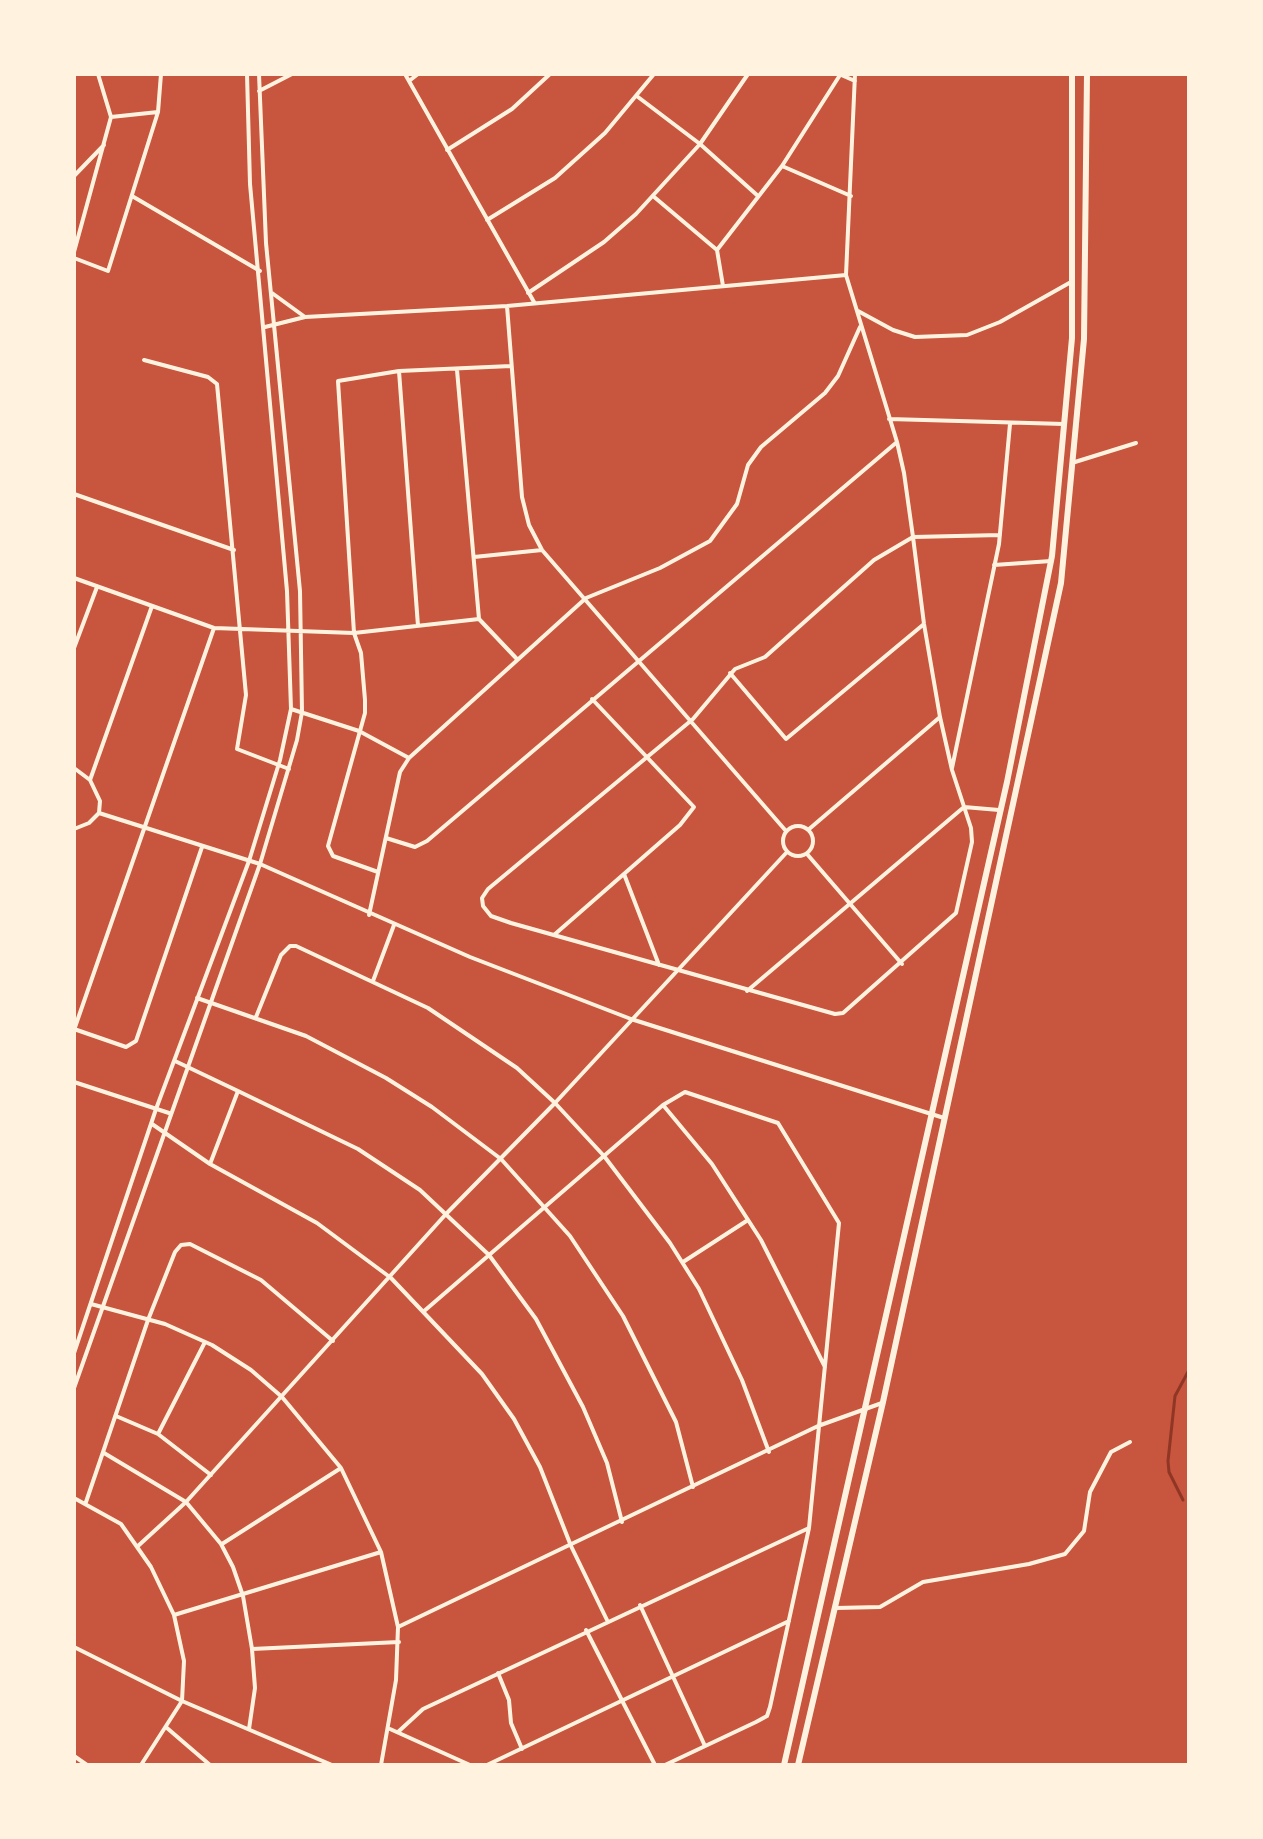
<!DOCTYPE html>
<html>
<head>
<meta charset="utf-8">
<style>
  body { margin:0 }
  #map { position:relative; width:1263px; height:1839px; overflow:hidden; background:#c8553d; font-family:"Titillium Web",sans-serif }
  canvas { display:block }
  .frame { position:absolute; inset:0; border:76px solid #fff3e0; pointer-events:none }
</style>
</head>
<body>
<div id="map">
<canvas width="1263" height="1839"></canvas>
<div class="frame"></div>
</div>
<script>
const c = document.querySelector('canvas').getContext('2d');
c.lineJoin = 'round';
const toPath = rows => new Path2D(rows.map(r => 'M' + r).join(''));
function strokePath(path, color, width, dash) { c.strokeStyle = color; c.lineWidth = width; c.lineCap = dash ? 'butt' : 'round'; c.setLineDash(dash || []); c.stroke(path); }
strokePath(toPath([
  [1183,1500,1169,1472,1168,1461,1175,1396,1189,1370],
  [1189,1513,1189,1518]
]), '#8f3625', 3);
strokePath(toPath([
  [405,74,534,302],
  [839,74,855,81],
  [855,74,846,275,897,442,904,473,913,537,924,624,940,717,952,770,971,828,972,842,956,913,843,1013,835,1014,511,923,491,916,483,906,482,898,488,889,693,719,735,669,765,657,874,560,913,537,1000,535],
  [409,81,418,74],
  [259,91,292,74],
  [638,97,700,144,758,196],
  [111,117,158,112],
  [447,150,512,109,550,74],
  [782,166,851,196],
  [74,176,104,145],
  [132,196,260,271],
  [653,196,717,250,723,286],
  [487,220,555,178,605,133,654,74],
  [717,250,782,166,840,75],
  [74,252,111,117,98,74],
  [74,258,108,271,158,112,161,74],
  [272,293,305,317],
  [528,293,604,242,636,214,700,144,748,74],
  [507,306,522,497,529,525,542,550,786,831],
  [858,311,893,330,915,337,967,335,1000,322,1071,282],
  [265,327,305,317,507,306,846,275],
  [144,360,208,377,217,384,246,695,237,749,289,769],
  [457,370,479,619,516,658],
  [399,371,418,626],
  [889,419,1064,424],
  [1075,462,1136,443],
  [74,494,234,550],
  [474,557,542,550],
  [994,565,1051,561],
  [74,578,214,628,354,633,479,619],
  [74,648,97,587],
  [730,673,786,739,924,624],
  [291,709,359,731,409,758],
  [74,768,90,780,100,801,99,813,89,823,74,829],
  [952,768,999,544,1010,424],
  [90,780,152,606],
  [99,813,260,864,470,957,631,1019,944,1118],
  '783 841a15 15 0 1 1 30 0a15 15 0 1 1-30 0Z',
  [808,830,940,717],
  [386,838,415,847,427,841,897,442],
  [807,854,902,964],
  [378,872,333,856,328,846,365,713,365,700,361,653,354,633,338,381,399,371,511,366],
  [624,874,659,965],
  [369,915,400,772,409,758,586,598,660,568,710,541,737,504,748,465,761,447,825,393,838,376,860,327],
  [554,935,680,825,694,807,592,699],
  [373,981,394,925],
  [747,991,964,807,999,810],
  [197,998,306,1036,386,1078,432,1107,501,1159,570,1236,623,1316,676,1422,693,1487],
  [256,1017,281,955,290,946,296,946,428,1008,517,1068,555,1103,604,1156,670,1243,699,1289,742,1380,769,1452],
  [74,1029,126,1047,136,1041,202,847],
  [74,1030,214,628],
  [175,1061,238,1091],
  [74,1082,169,1113],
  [663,1105,712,1164,761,1240,825,1367],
  [152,1124,210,1164,238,1091,358,1149,420,1190,489,1255,536,1319,583,1407,607,1463,622,1522],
  [210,1164,317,1223,391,1278,482,1374,514,1419,540,1467,571,1546,607,1620],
  [683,1262,748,1220],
  [91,1304,165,1324,212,1345,251,1370,282,1397,341,1468,381,1552,398,1627,396,1680,381,1765],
  [423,1312,663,1105,685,1092,778,1123,839,1223,809,1528,770,1707,767,1716,756,1722,665,1765],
  [74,1353,156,1109,249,861,280,760,291,709,287,591,250,184,247,74],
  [74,1388,260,864,297,740,302,712,300,591,266,243,259,74],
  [116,1416,158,1434,211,1475],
  [158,1434,205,1342],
  [104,1453,186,1502,221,1544,233,1567,243,1596,252,1649,255,1688,249,1729],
  [74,1498,121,1524,151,1567,174,1615,184,1661,182,1701,141,1765],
  [86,1502,148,1320,175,1252,181,1245,190,1244,261,1280,333,1341],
  [222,1544,341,1468],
  [138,1546,186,1502,446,1214,555,1103,787,852],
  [640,1605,705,1746],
  [836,1608,880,1607,923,1582,1029,1564,1065,1554,1084,1531,1090,1492,1111,1452,1130,1442],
  [174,1615,381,1552],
  [398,1627,818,1426,882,1403],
  [586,1630,655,1765],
  [74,1647,182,1701,332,1765],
  [252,1649,399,1642],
  [498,1673,509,1700,511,1723,522,1749],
  [167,1728,210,1765],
  [390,1729,470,1765],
  [398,1732,423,1709,809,1528],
  [74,1756,87,1765],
  [487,1765,789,1621]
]), '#fff3e0', 4);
strokePath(toPath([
  [784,1765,1007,782,1052,556,1072,338,1072,74],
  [798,1765,883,1402,1061,583,1084,339,1087,74]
]), '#fff3e0', 6);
</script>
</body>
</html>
